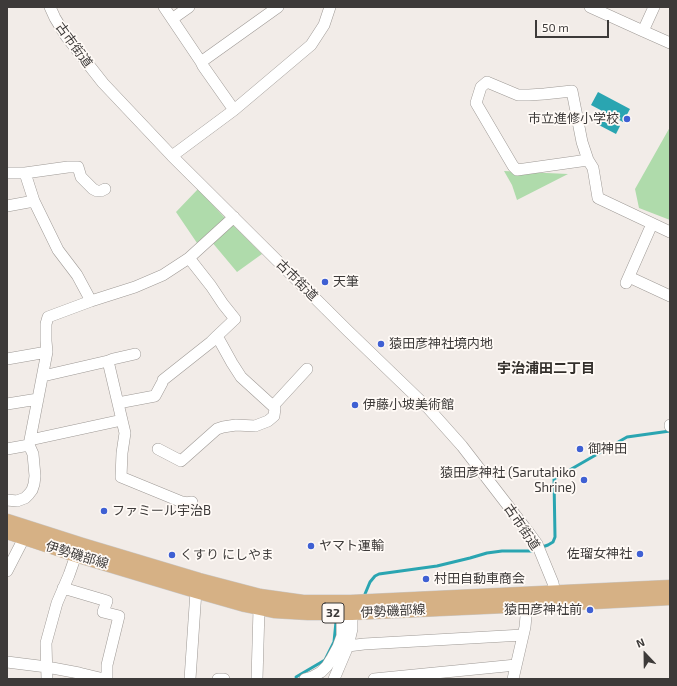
<!DOCTYPE html>
<html>
<head>
<meta charset="utf-8">
<style>
  body { margin:0 }
  #map { position:relative; width:677px; height:686px; overflow:hidden; background:#f2ece8; font-family:"Exo 2",sans-serif }
  canvas { display:block }
  .frame { position:absolute; inset:0; border:8px solid #3d3a39; pointer-events:none }
  .north { position:absolute; left:625px; top:634px; width:40px; height:40px; -webkit-text-stroke:3px #fffaf6; paint-order:stroke; rotate:338deg; font-size:11px; font-weight:700; line-height:16px; text-align:center; color:#3d3a39 }
  .north::after { content:''; display:block; margin:auto; width:14px; height:18px; background:#3d3a39; clip-path:polygon(50% 0,100% 100%,50% 72%,0 100%) }
  .scale { position:absolute; left:535px; top:20px; width:74px; height:18px; box-sizing:border-box; border:2px solid #3d3a39; border-top:0; padding-left:5px; font-size:12px; line-height:14px; white-space:nowrap; color:#3d3a39; -webkit-text-stroke:3px #fffaf6; paint-order:stroke }
</style>
</head>
<body>
<div id="map">
<canvas width="677" height="686"></canvas>
<div class="frame"></div>
<div class="north">N</div>
<div class="scale">50 m</div>
</div>
<script>
const c = document.querySelector('canvas').getContext('2d');
c.lineJoin = 'round';
function paint(path, color) { c.fillStyle = color; c.fill(path, 'evenodd'); }
const toPath = rows => new Path2D(rows.map(r => 'M' + r).join(''));
function strokePath(path, color, width, dash) { c.strokeStyle = color; c.lineWidth = width; c.lineCap = dash ? 'butt' : 'round'; c.setLineDash(dash || []); c.stroke(path); }
function write(font, color, halo, rows, align = 'center') {
  c.font = font + ' "Exo 2","Noto Sans JP",sans-serif'; c.lineWidth = 3.5; c.setLineDash([]); c.textBaseline = 'middle'; c.strokeStyle = halo; c.fillStyle = color; for (const [text, x, y, turn = 0] of rows) {
    c.save(); c.translate(x, y); c.rotate((+turn || 0) * Math.PI / 180); c.textAlign = isNaN(turn) ? turn : align; if (halo) c.strokeText(text, 0, 0); c.fillText(text, 0, 0); c.restore();
  }
}
paint(toPath([
  [670,127,670,220,639,208,635,189],
  [504,171,568,174,517,200,512,185],
  [198,189,225,218,197,243,176,212],
  [233,225,262,254,237,272,211,241]
]), '#afdbab');
paint(toPath([
  [598,92,630,109,623,122,591,105],
  [600,115,620,126,616,134,595,123]
]), '#2aa5b1');
strokePath(toPath([
  [365,594,370,582,375,576,379,574,437,566,470,558,487,553,502,551,531,551,548,545,553,542,555,537,554,479,627,437,670,431],
  [296,677,325,660,334,642,336,622]
]), '#2aa5b1', 3);
const minor = toPath([
  [50,7,55,18,66,36,103,83,172,156,347,330,429,409,462,446,529,533,537,544,553,583,556,599],
  [164,7,201,62,203,66,234,110],
  [590,7,643,31],
  [654,7,643,31,670,43],
  [172,19,189,7],
  [201,62,278,7],
  [487,82,518,95,529,95,544,94,572,91,582,142,588,160,517,170,513,166,476,103,481,87,487,82],
  [172,156,234,110,311,45,324,25,330,7],
  [588,160,593,168,598,198,670,232],
  [7,173,25,173,34,201,58,250,77,275,91,301],
  [25,173,68,167,78,167,81,177,93,189,97,191,101,191,105,189],
  [7,206,34,201],
  [629,277,670,296],
  [626,283,652,224],
  [7,359,47,352],
  [108,361,113,359,135,354],
  [43,376,108,361,125,433,122,453,121,477,182,502,187,503,192,502],
  [163,380,211,342,217,336],
  [118,403,155,396,162,383],
  [7,404,38,399],
  [273,406,307,369],
  [670,426,670,425],
  [30,440,122,420],
  [7,449,29,445],
  [158,449,181,461,217,429,223,427,236,425,255,426,268,421,274,416,275,408,241,377,232,363,217,336,235,319,223,304,211,286,189,258],
  [7,500,17,501,25,498,29,494,32,490,34,484,35,476,33,454,29,445,47,352,46,341,46,324,48,317,91,301,135,287,163,275,189,258,234,217],
  [7,571,24,538],
  [63,588,107,601,103,612,119,616,107,665,107,679],
  [348,646,364,644,523,635],
  [7,662,47,667,79,673,104,679],
  [47,679,46,643,57,603,69,575,76,555],
  [190,679,196,591,198,584],
  [218,679,224,679],
  [257,679,259,609],
  [305,679,312,677,321,672,327,666,332,658,338,647,342,636,342,614],
  [334,679,348,646,352,629,352,613],
  [374,679,516,665],
  [513,679,525,627,527,605]
]);
const major = toPath([
  [7,521,82,545,199,580,260,596,303,602,351,602,670,587],
  [7,532,76,555,196,591,245,605,274,611,308,613,352,613,527,605,556,604,670,598]
]);
strokePath(minor, '#9e9995', 12);
strokePath(major, '#c9c8c8', 15);
strokePath(minor, '#fff', 11);
strokePath(major, '#d6b185', 14);
for (const [x, y, r, color] of [
  [627,119,4,"#3f60d3"],
  [325,282,4,"#3f60d3"],
  [381,344,4,"#3f60d3"],
  [355,405,4,"#3f60d3"],
  [580,449,4,"#3f60d3"],
  [584,480,4,"#3f60d3"],
  [104,511,4,"#3f60d3"],
  [311,546,4,"#3f60d3"],
  [640,554,4,"#3f60d3"],
  [172,555,4,"#3f60d3"],
  [426,579,4,"#3f60d3"],
  [590,610,4,"#3f60d3"]
]) { const dot = new Path2D(); dot.arc(x, y, r, 0, 2 * Math.PI); c.fillStyle = color; c.fill(dot); strokePath(dot, '#fffaf6', 1.5); }
for (const [x, y, w] of [
  [333,613,22]
]) { const box = new Path2D(); box.roundRect(x - w / 2, y - 10, w, 20, 3); c.fillStyle = '#fffaf6'; c.fill(box); strokePath(box, '#3d3a39', 1); }
write('bold 12px', '#3d3a39', null, [
  ["32",333,613]
]);
write('13px', '#3d3a39', '#fffaf6', [
  ["古市街道",74,45,54],
  ["古市街道",297,280,45],
  ["古市街道",522,527,56],
  ["伊勢磯部線",77,555,17],
  ["伊勢磯部線",393,611,-3]
]);
write('13px', '#3d3a39', '#fffaf6', [
  ["市立進修小学校",619,119,"right"],
  ["天筆",333,282],
  ["猿田彦神社境内地",389,344],
  ["伊藤小坡美術館",363,405],
  ["御神田",588,449],
  ["猿田彦神社 (Sarutahiko",576,473,"right"],
  ["Shrine)",576,488,"right"],
  ["ファミール宇治B",112,511],
  ["ヤマト運輸",319,546],
  ["佐瑠女神社",632,554,"right"],
  ["くすり にしやま",180,555],
  ["村田自動車商会",434,579],
  ["猿田彦神社前",582,610,"right"]
], 'left');
write('bold 14px', '#332f2b', '#fffaf6', [
  ["宇治浦田二丁目",546,368]
]);
</script>
</body>
</html>
